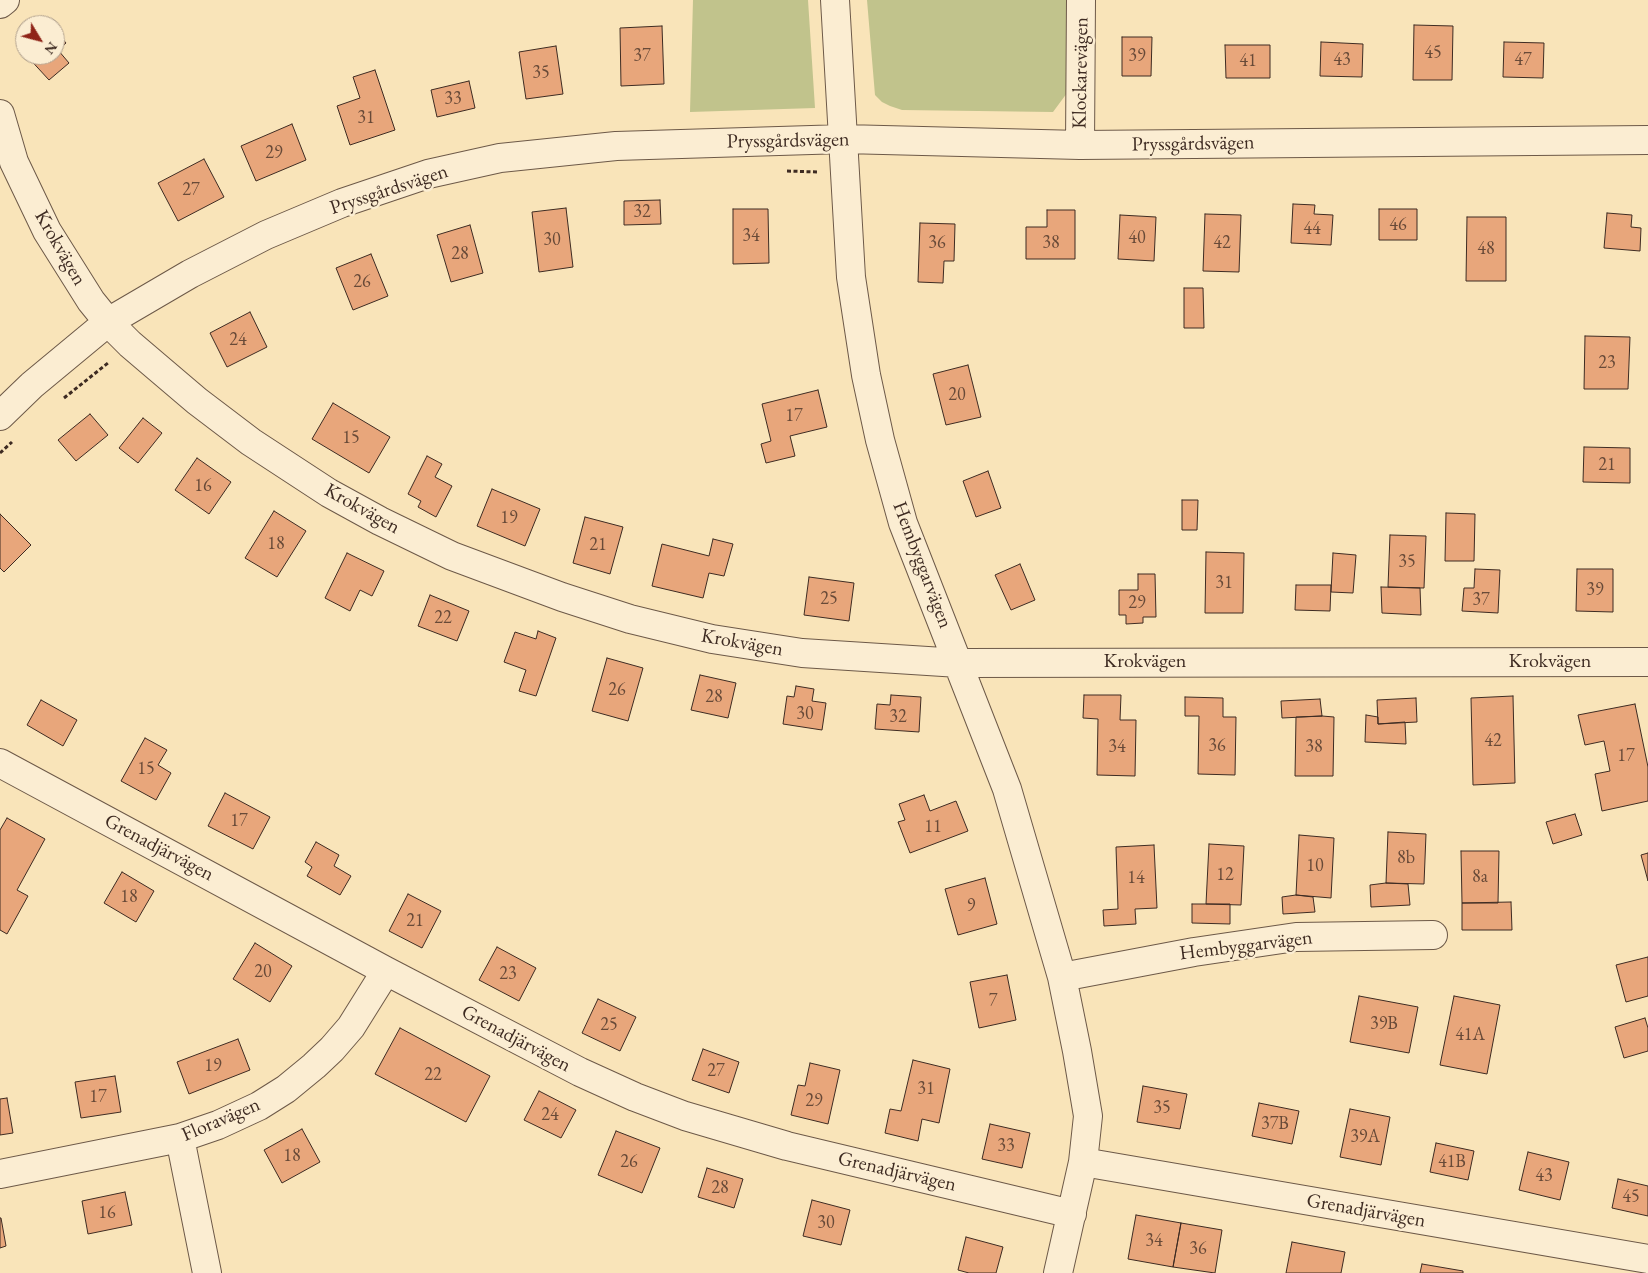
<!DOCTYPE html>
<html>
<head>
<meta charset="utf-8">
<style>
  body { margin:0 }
  #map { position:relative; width:1648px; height:1273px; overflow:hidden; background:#f9e4b9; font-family:"EB Garamond",serif }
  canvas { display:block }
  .north { position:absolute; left:15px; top:15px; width:50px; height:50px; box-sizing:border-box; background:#fbedd2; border:1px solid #af9f8c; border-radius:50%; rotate:127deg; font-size:14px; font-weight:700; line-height:20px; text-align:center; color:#3e2b22 }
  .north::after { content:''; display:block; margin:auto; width:18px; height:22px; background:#8f2418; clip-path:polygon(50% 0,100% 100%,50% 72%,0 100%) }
</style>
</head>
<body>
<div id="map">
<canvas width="1648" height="1273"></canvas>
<div class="north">N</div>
</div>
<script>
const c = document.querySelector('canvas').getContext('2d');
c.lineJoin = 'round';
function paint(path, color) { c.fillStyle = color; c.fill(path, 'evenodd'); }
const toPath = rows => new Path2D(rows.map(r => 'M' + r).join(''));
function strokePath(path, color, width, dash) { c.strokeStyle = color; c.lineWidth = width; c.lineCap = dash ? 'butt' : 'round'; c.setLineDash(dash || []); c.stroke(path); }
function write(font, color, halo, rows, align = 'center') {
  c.font = font + ' "EB Garamond",serif'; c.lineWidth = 5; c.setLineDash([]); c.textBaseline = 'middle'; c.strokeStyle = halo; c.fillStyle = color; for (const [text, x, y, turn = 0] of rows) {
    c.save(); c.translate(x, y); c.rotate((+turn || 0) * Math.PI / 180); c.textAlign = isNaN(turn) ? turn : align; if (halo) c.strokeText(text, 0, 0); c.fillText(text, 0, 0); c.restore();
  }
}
paint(toPath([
  [693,0,808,0,815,108,690,112],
  [867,0,1070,0,1070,89,1053,112,902,110,890,106,882,102,875,95]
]), '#c1c38c');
const building = toPath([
  [45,19,50,25,37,25,45,19],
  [1414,25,1453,26,1452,80,1413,80,1414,25],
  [662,26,664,84,621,86,620,28,662,26],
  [55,30,66,43,58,50,69,63,49,80,26,55,55,55,55,30],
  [25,36,25,54,16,43,25,36],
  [1122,37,1152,37,1151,76,1122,76,1122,37],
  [1321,42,1363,44,1362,77,1320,76,1321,42],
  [1504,42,1544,43,1543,78,1503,77,1504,42],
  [1225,45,1270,45,1270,78,1226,78,1225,45],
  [556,46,563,94,526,99,519,52,556,46],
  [375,70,395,130,350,145,337,106,360,98,353,77,375,70],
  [469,81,475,108,437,117,431,90,469,81],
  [292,124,306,160,256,181,241,146,292,124],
  [204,159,224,197,178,221,158,183,204,159],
  [660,200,661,224,624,225,624,201,660,200],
  [1293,204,1315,205,1314,214,1333,215,1331,245,1291,243,1293,204],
  [566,208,573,267,539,272,532,212,566,208],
  [733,209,768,209,769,263,733,264,733,209],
  [1379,209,1417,209,1417,240,1379,240,1379,209],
  [1047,210,1075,210,1075,259,1026,259,1026,227,1047,227,1047,210],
  [1607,213,1632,215,1631,227,1641,228,1640,251,1604,248,1607,213],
  [1205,214,1241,215,1239,272,1203,271,1205,214],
  [1120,215,1156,217,1154,261,1118,259,1120,215],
  [1467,217,1506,217,1506,281,1466,281,1467,217],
  [920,223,955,224,954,261,944,261,943,283,918,282,920,223],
  [470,225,483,273,451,282,437,235,470,225],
  [371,254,388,296,353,310,336,268,371,254],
  [1184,288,1203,288,1204,328,1184,328,1184,288],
  [250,312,267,347,227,367,210,333,250,312],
  [1585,336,1630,337,1628,389,1584,389,1585,336],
  [968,365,981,417,946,425,933,374,968,365],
  [818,390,827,427,790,436,795,456,766,463,761,444,771,441,762,404,818,390],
  [333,403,390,437,369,473,312,439,333,403],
  [90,414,108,435,76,461,58,440,90,414],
  [143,418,162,433,138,463,119,448,143,418],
  [1584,447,1630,448,1630,483,1583,482,1584,447],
  [427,456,442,464,435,477,452,486,436,517,418,507,421,501,408,494,427,456],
  [197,458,231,482,209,514,175,490,197,458],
  [988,471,1001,508,976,517,963,481,988,471],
  [492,489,540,509,525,546,477,526,492,489],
  [1182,500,1198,500,1197,530,1182,530,1182,500],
  [274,511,306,531,277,577,245,558,274,511],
  [1446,513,1475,514,1474,561,1445,561,1446,513],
  [0,514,31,545,4,572,0,568,0,514],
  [585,517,623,527,610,574,573,563,585,517],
  [1390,535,1426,536,1424,588,1388,587,1390,535],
  [713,539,733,544,724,576,709,573,703,598,652,586,662,544,709,556,713,539],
  [1206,552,1244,553,1243,613,1205,613,1206,552],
  [347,553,384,571,372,596,360,590,350,611,325,598,347,553],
  [1333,553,1356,555,1353,593,1331,592,1333,553],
  [1020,564,1035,600,1011,610,995,575,1020,564],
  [1475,569,1500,570,1498,613,1462,611,1464,588,1474,588,1475,569],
  [1577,569,1613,569,1613,612,1576,611,1577,569],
  [1138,574,1155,574,1156,617,1143,617,1143,623,1126,624,1126,615,1119,615,1119,590,1138,590,1138,574],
  [809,577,854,583,849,621,804,615,809,577],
  [1296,585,1331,585,1330,611,1295,610,1296,585],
  [1381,587,1420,588,1421,615,1382,613,1381,587],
  [430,595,469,611,457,641,418,626,430,595],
  [538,631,556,638,536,696,519,691,526,670,504,662,515,632,536,639,538,631],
  [607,658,643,668,628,721,592,711,607,658],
  [700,675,736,683,728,718,691,710,700,675],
  [796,686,814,689,812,701,826,703,822,730,783,724,787,696,794,697,796,686],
  [891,695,921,697,919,732,875,729,877,704,890,705,891,695],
  [1084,695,1121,695,1120,720,1136,720,1135,776,1097,775,1098,719,1083,718,1084,695],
  [1513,696,1515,783,1473,785,1471,698,1513,696],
  [1185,697,1223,698,1223,717,1236,717,1235,775,1198,774,1199,716,1185,716,1185,697],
  [1416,698,1417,722,1378,724,1377,700,1416,698],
  [1320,699,1322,716,1282,718,1281,701,1320,699],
  [41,700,77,720,63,746,27,725,41,700],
  [1635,704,1648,767,1648,801,1602,811,1595,774,1610,771,1604,741,1585,745,1578,715,1635,704],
  [1366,715,1378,717,1378,724,1405,722,1406,744,1365,742,1366,715],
  [1322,716,1334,717,1333,776,1295,776,1296,717,1322,716],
  [145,738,167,750,158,765,171,773,156,800,121,781,145,738],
  [225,793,270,817,253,849,208,826,225,793],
  [924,795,930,811,956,801,968,831,910,853,898,822,905,820,899,804,924,795],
  [1575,814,1582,835,1553,844,1546,822,1575,814],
  [7,818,45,839,17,890,28,896,7,934,0,930,0,830,7,818],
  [1388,832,1426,834,1424,884,1386,883,1388,832],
  [1299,835,1334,838,1331,898,1296,895,1299,835],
  [316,842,339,855,334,866,351,876,340,895,307,876,312,867,305,862,316,842],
  [1209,844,1244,846,1241,905,1206,904,1209,844],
  [1154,845,1157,908,1135,909,1136,924,1104,926,1103,910,1118,909,1116,847,1154,845],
  [1461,851,1499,851,1498,903,1462,903,1461,851],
  [1648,853,1648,881,1641,855,1648,853],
  [122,872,154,891,136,922,104,903,122,872],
  [985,878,997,924,958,935,945,889,985,878],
  [1386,883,1408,884,1410,905,1371,907,1370,885,1386,883],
  [408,894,441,911,422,948,389,931,408,894],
  [1296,895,1313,897,1315,912,1283,914,1282,897,1296,895],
  [1511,902,1512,930,1462,930,1462,903,1511,902],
  [1192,904,1230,904,1230,924,1192,923,1192,904],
  [255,943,292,966,270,1002,233,979,255,943],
  [497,947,536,968,519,1001,479,980,497,947],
  [1648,957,1648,996,1626,1002,1616,965,1648,957],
  [1007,975,1016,1020,979,1028,970,982,1007,975],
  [1359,996,1418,1007,1409,1053,1350,1042,1359,996],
  [1454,996,1500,1005,1487,1074,1440,1065,1454,996],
  [598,999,636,1017,620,1051,582,1033,598,999],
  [1645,1018,1648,1028,1648,1051,1624,1058,1615,1027,1645,1018],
  [400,1028,490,1076,466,1122,375,1074,400,1028],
  [238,1039,250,1070,189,1094,177,1062,238,1039],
  [703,1049,739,1062,729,1093,692,1080,703,1049],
  [913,1060,950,1069,939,1123,922,1119,918,1141,885,1133,890,1109,901,1111,913,1060],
  [810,1063,840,1070,828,1124,791,1115,798,1085,805,1086,810,1063],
  [115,1076,121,1112,81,1118,75,1082,115,1076],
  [1143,1086,1187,1094,1180,1129,1137,1122,1143,1086],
  [539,1091,576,1110,561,1138,524,1120,539,1091],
  [7,1098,13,1133,0,1135,0,1099,7,1098],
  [1259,1103,1299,1111,1292,1144,1252,1136,1259,1103],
  [1350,1109,1390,1117,1381,1165,1340,1157,1350,1109],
  [990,1124,1030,1133,1022,1168,982,1159,990,1124],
  [302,1129,320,1162,282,1183,264,1150,302,1129],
  [616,1131,660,1148,642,1193,598,1175,616,1131],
  [1436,1143,1474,1151,1468,1180,1430,1172,1436,1143],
  [1528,1152,1569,1162,1560,1200,1519,1190,1528,1152],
  [707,1168,743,1179,734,1208,698,1197,707,1168],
  [1618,1179,1648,1186,1648,1216,1612,1208,1618,1179],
  [125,1192,132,1225,88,1234,82,1201,125,1192],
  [812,1200,850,1210,841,1245,803,1236,812,1200],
  [1136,1215,1181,1223,1173,1267,1128,1259,1136,1215],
  [0,1218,1,1218,6,1246,0,1248,0,1218],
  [1181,1223,1222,1230,1215,1273,1173,1267,1181,1223],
  [966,1237,1003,1247,996,1273,969,1273,958,1270,966,1237],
  [1292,1242,1345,1252,1341,1273,1286,1273,1292,1242],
  [1422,1264,1463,1271,1463,1273,1420,1273,1422,1264]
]);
paint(building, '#e8a67b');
strokePath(building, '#3e2b22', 1);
const minor = toPath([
  [835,0,851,277,866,375,880,440,903,523,1007,789,1062,977,1077,1051,1088,1116,1083,1162,1058,1273],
  [0,4,5,0],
  [0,114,14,162,47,231,91,301,108,322,130,344,157,367,197,401,251,442,329,493,380,521,452,556,562,597,630,619,712,639,802,653,959,663,1648,662],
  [1080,145,1081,0],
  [0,416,32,385,108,322,190,274,266,235,342,203,428,174,500,158,616,146,844,139,1080,145,1648,140],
  [0,763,386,971,580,1072,635,1097,685,1116,787,1146,1072,1214],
  [1062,977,1194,952,1296,937,1433,935],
  [180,1138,207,1273],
  [1083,1162,1648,1259],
  [0,1174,180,1138,218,1125,259,1106,286,1089,314,1066,332,1049,351,1027,386,971]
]);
strokePath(minor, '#6d5948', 30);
strokePath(toPath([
  [787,171,818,172],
  [64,398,108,363],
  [0,453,12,442]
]), '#3e2b22', 3, [4, 2.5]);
strokePath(minor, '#fbedd2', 28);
write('18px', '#684a38', null, [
  ["45",1433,53],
  ["37",642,56],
  ["39",1137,56],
  ["43",1342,60],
  ["47",1523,60],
  ["41",1248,61],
  ["35",541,73],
  ["33",453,99],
  ["31",366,118],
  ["29",274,153],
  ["27",191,190],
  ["32",642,212],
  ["46",1398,225],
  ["44",1312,229],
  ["34",751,236],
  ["40",1137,238],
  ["30",552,240],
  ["36",937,243],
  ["38",1051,243],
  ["42",1222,243],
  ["48",1486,249],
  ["28",460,254],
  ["26",362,282],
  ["24",238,340],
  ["23",1607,363],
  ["20",957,395],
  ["17",794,416],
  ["15",351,438],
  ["21",1607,465],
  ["16",203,486],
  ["19",509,518],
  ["18",276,544],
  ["21",598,545],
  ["35",1407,562],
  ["31",1224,583],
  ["39",1595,590],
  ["25",829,599],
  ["37",1481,600],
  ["29",1137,603],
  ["22",443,618],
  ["26",617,690],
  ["28",714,697],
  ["30",805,714],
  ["32",898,717],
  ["42",1493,741],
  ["36",1217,746],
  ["34",1117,747],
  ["38",1314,747],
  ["17",1626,756],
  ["15",146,769],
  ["17",239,821],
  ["11",933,827],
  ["8b",1406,858],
  ["10",1315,866],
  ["12",1225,875],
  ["8a",1480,877],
  ["14",1136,878],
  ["18",129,897],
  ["9",971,906],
  ["21",415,921],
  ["20",263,972],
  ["23",508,974],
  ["7",993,1001],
  ["39B",1384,1024],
  ["25",609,1025],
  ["41A",1470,1035],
  ["19",213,1066],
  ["27",716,1071],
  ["22",433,1075],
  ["31",926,1089],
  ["17",98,1097],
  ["29",814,1101],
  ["35",1162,1108],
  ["24",550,1115],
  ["37B",1275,1124],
  ["39A",1365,1137],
  ["33",1006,1146],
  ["18",292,1156],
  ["26",629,1162],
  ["41B",1452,1162],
  ["43",1544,1176],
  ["28",720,1188],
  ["45",1631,1197],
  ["16",107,1213],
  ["30",826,1223],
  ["34",1154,1241],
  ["36",1198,1249]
]);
write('20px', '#3e2b22', '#fbedd2', [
  ["Klockarevägen",1081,73,-89],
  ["Pryssgårdsvägen",788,141,-1],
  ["Pryssgårdsvägen",1193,144,-1],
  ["Pryssgårdsvägen",389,190,-18],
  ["Krokvägen",60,248,60],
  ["Krokvägen",362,509,29],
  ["Hembyggarvägen",922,565,69],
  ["Krokvägen",742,643,10],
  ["Krokvägen",1145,662],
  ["Krokvägen",1550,662],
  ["Grenadjärvägen",159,848,28],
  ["Hembyggarvägen",1246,946,-7],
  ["Grenadjärvägen",516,1039,28],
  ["Floravägen",221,1120,-23],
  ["Grenadjärvägen",897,1172,13],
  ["Grenadjärvägen",1366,1211,10]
]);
</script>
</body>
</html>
